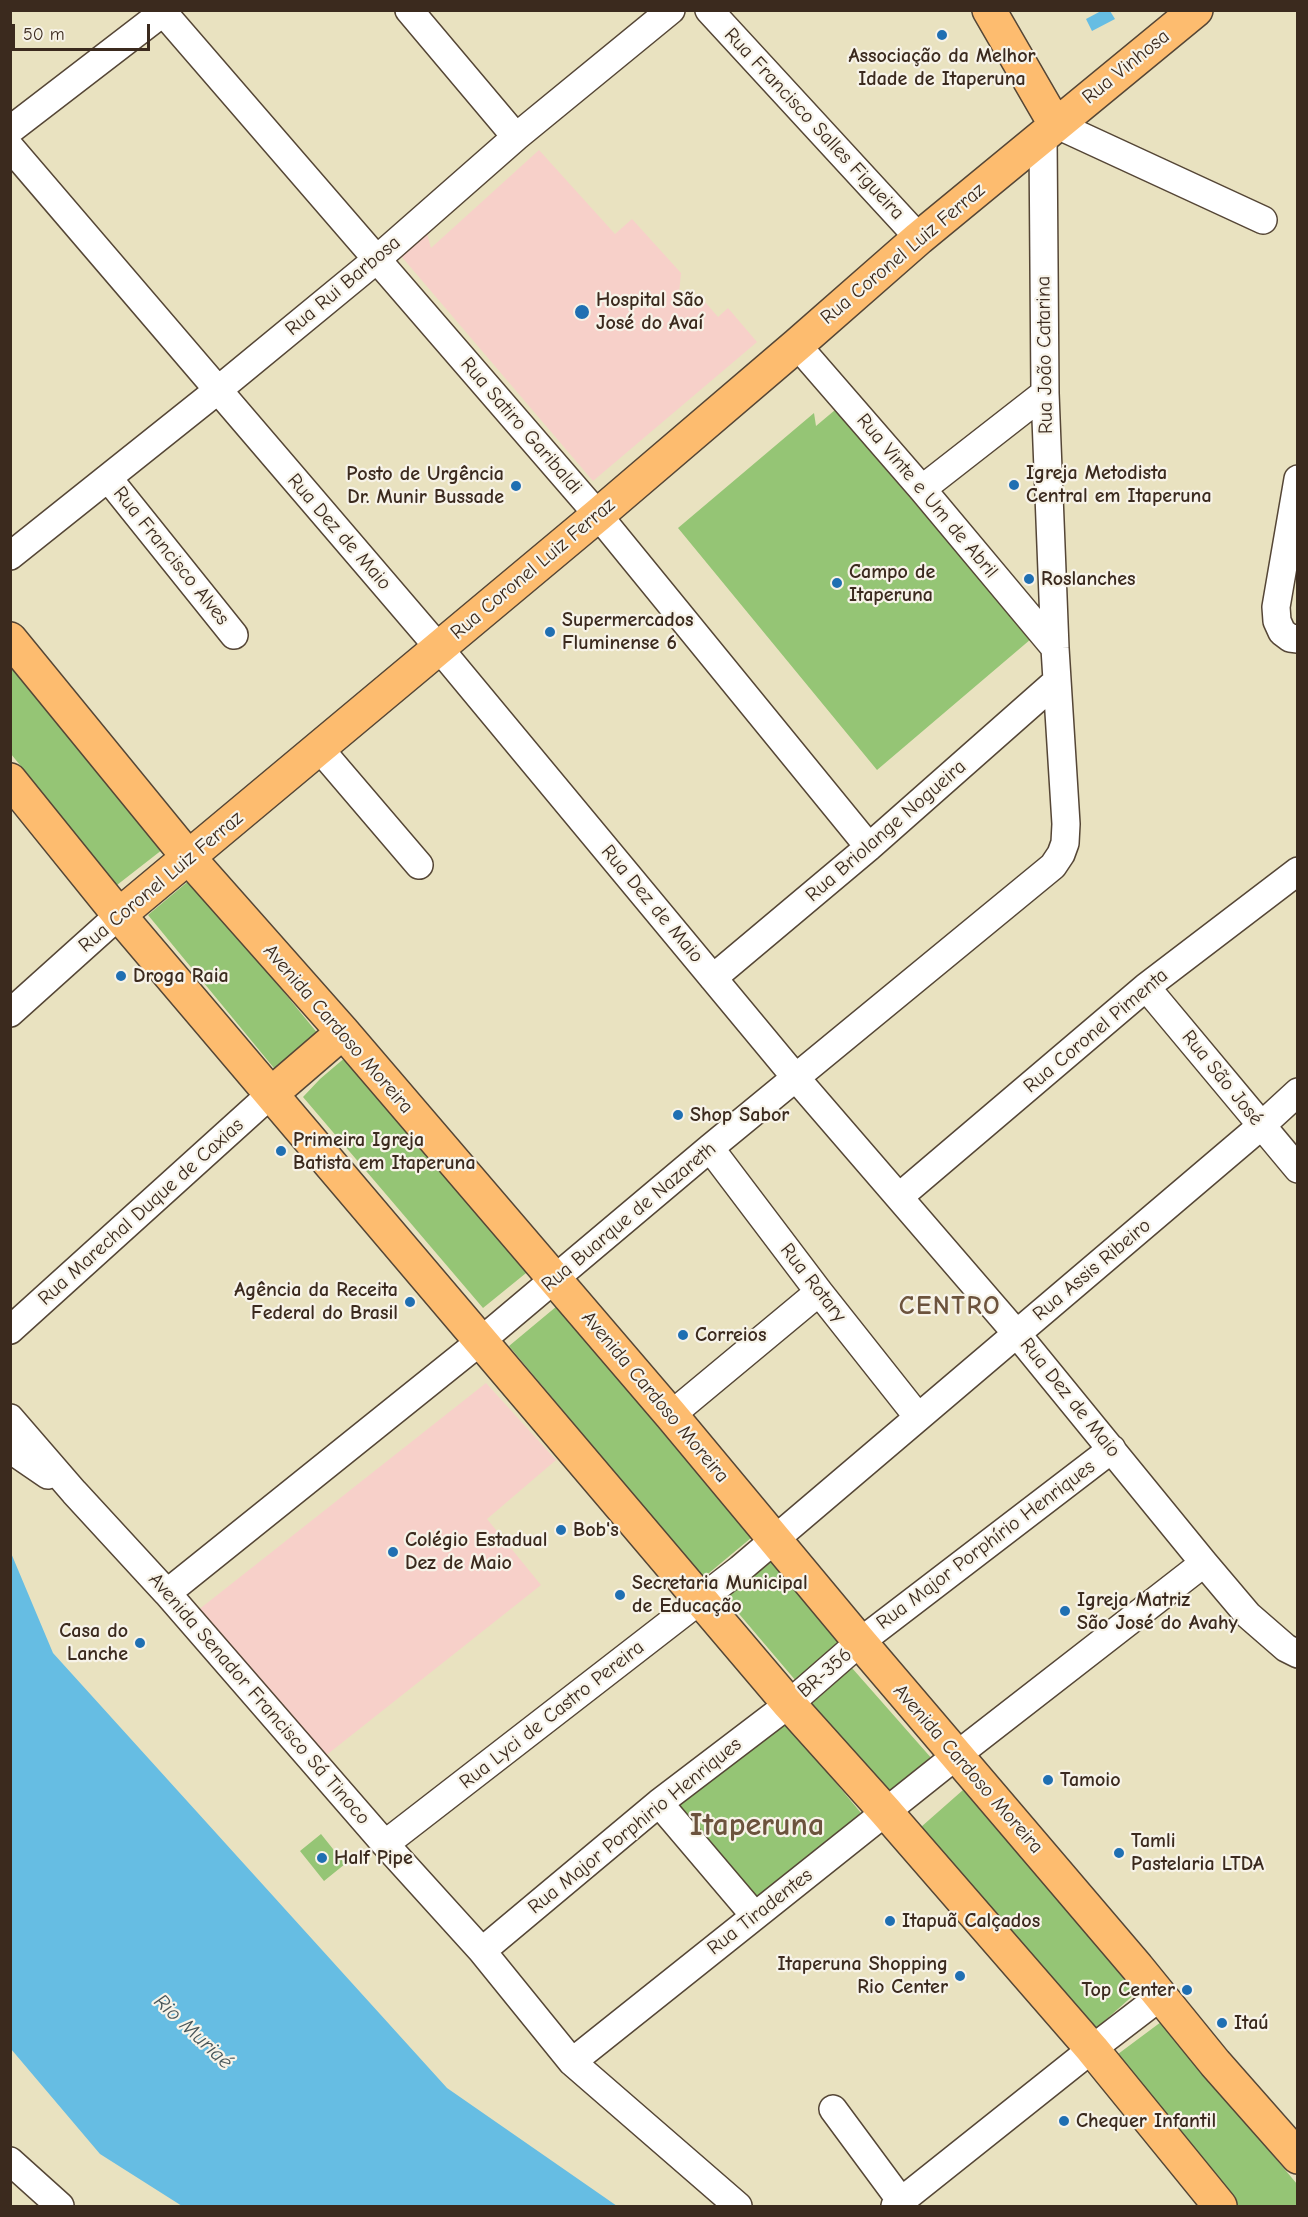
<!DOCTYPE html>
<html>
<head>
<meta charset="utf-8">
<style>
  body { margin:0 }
  #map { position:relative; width:1308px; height:2217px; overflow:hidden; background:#e9e2c0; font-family:"Comic Neue",sans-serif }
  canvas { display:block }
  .frame { position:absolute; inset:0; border:12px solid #3b2a1e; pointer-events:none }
  .scale { position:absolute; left:12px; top:24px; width:138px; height:27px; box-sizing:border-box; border:3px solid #3b2a1e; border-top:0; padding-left:8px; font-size:18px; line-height:21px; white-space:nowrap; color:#3b2a1e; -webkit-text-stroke:4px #f7f3e8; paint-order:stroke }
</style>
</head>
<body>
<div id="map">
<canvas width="1308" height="2217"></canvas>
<div class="frame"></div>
<div class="scale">50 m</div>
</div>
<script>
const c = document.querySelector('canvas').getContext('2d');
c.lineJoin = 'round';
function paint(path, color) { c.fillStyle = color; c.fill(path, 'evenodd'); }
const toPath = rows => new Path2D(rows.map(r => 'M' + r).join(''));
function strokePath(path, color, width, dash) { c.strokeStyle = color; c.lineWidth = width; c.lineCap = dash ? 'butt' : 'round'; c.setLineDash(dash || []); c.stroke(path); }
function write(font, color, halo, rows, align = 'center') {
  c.font = font + ' "Comic Neue",sans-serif'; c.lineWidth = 4.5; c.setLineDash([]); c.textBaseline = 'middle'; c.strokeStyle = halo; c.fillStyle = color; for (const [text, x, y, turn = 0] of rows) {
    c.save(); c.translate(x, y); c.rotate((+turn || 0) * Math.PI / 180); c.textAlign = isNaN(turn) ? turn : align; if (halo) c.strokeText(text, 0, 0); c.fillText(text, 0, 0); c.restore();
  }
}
paint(toPath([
  [539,150,615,234,632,219,681,273,679,293,699,295,718,317,728,308,757,342,593,481,401,256,427,234,431,248],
  [486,1383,556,1460,487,1519,541,1585,324,1757,197,1611]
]), '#f7d0c9');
paint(toPath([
  [835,410,1031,639,877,770,678,528,814,413,816,426],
  [10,664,167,846,117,885,11,754],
  [191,879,319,1035,278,1073,148,915],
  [347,1056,531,1269,483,1308,303,1097,320,1079],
  [557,1306,751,1538,703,1578,509,1346],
  [768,1559,843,1646,796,1681,723,1595],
  [852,1668,933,1760,886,1794,807,1708],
  [782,1718,866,1819,759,1908,674,1807],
  [963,1790,1137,1992,1091,2033,921,1827],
  [321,1834,345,1864,324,1881,300,1851],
  [1161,2022,1297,2184,1297,2206,1237,2206,1114,2057]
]), '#95c575');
paint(toPath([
  [1101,11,1110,11,1115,19,1092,31,1086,19],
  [11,1553,53,1653,447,2088,617,2206,182,2206,100,2154,11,2049]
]), '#66bde3');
const minor = toPath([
  [409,10,516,137],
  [709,10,919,238],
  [163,12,598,515,869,847],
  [1055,124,1263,220],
  [10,130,166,10],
  [10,147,439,648,796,1078,1017,1334,1204,1563,1248,1615,1286,1648,1298,1654],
  [797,345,922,489,1055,648],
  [108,478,234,635],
  [1298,479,1276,607,1277,621,1282,632,1290,638,1298,639],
  [922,489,1045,393],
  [10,556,218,390,376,260,516,137,671,10],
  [319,748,419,865],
  [713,978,869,847,1057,681],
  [1146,987,1298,1169],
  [10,1013,119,915],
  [710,1148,819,1292,918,1417],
  [899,1197,1146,987,1298,871],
  [10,1330,271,1094],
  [671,1415,819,1292],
  [10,1418,74,1492,167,1593,385,1844,482,1951,572,2062,738,2206],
  [10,1449,48,1475],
  [167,1593,482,1340,710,1148,1053,866,1061,854,1065,843,1066,824,1055,648,1045,393,1043,137],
  [659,1803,755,1916],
  [385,1844,740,1569,1261,1126,1298,1092],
  [482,1951,659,1803,789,1704,860,1642,1112,1449],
  [572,2062,957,1755,1204,1563],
  [833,2109,901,2201],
  [10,2161,60,2206],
  [895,2206,1092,2049,1161,1996]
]);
const major = toPath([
  [989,10,1055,124],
  [119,915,598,515,797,345,919,238,1196,10]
]);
const highway = toPath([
  [10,639,189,858,343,1032,671,1415,860,1642,1137,1967,1215,2063,1298,2157],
  [10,780,119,915,789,1704,886,1812,1092,2049,1220,2206],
  [271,1094,343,1032]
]);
strokePath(minor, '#554636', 30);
strokePath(major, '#554636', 36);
strokePath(highway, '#554636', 36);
strokePath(minor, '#fff', 27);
strokePath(major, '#fdbc6f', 33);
strokePath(highway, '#fdbc6f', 33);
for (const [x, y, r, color] of [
  [942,35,6,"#1f6fb2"],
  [582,312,8,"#1f6fb2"],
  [1014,485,6,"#1f6fb2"],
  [516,486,6,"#1f6fb2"],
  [1029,579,6,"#1f6fb2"],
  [837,583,6,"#1f6fb2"],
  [550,632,6,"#1f6fb2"],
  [121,976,6,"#1f6fb2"],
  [678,1115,6,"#1f6fb2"],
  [281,1151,6,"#1f6fb2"],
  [410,1302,6,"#1f6fb2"],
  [683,1335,6,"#1f6fb2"],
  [561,1530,6,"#1f6fb2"],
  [393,1552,6,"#1f6fb2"],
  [620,1595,6,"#1f6fb2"],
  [1065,1611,6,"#1f6fb2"],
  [140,1643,6,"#1f6fb2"],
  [1048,1780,6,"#1f6fb2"],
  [1119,1853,6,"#1f6fb2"],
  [322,1858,6,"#1f6fb2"],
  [890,1921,6,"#1f6fb2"],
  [960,1976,6,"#1f6fb2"],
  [1187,1990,6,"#1f6fb2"],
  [1222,2023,6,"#1f6fb2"],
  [1064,2121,6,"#1f6fb2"]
]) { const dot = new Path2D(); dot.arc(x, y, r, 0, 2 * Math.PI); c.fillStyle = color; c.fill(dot); strokePath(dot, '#f7f3e8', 2); }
write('bold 20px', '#3b2a1e', '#f7f3e8', [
  ["Associação da Melhor",942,56,"center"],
  ["Idade de Itaperuna",942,79,"center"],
  ["Hospital São",596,300],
  ["José do Avaí",596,323],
  ["Igreja Metodista",1026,473],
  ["Central em Itaperuna",1026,496],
  ["Posto de Urgência",504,474,"right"],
  ["Dr. Munir Bussade",504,497,"right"],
  ["Campo de",849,572],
  ["Itaperuna",849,595],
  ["Roslanches",1041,579],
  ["Supermercados",562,620],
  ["Fluminense 6",562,643],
  ["Droga Raia",133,976],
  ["Shop Sabor",690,1115],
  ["Primeira Igreja",293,1140],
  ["Batista em Itaperuna",293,1163],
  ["Agência da Receita",398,1290,"right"],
  ["Federal do Brasil",398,1313,"right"],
  ["Correios",695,1335],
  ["Bob's",573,1530],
  ["Colégio Estadual",405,1540],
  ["Dez de Maio",405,1563],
  ["Secretaria Municipal",632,1583],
  ["de Educação",632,1606],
  ["Igreja Matriz",1077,1600],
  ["São José do Avahy",1077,1623],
  ["Casa do",128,1631,"right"],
  ["Lanche",128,1654,"right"],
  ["Tamoio",1060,1780],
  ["Tamli",1131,1841],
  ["Pastelaria LTDA",1131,1864],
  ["Half Pipe",334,1858],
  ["Itapuã Calçados",902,1921],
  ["Itaperuna Shopping",948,1964,"right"],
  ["Rio Center",948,1987,"right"],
  ["Top Center",1175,1990,"right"],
  ["Itaú",1234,2023],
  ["Chequer Infantil",1076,2121]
], 'left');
write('20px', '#3b2a1e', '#f7f3e8', [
  ["Rua Vinhosa",1126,67,-39],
  ["Rua Francisco Salles Figueira",814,124,47],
  ["Rua Coronel Luiz Ferraz",903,254,-40],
  ["Rua Rui Barbosa",343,286,-40],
  ["Rua João Catarina",1045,355,-91],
  ["Rua Satiro Garibaldi",521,426,49],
  ["Rua Vinte e Um de Abril",927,496,50],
  ["Rua Dez de Maio",339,532,49],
  ["Rua Francisco Alves",171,556,51],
  ["Rua Coronel Luiz Ferraz",533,569,-40],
  ["Rua Briolange Nogueira",886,831,-41],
  ["Rua Coronel Luiz Ferraz",161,882,-40],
  ["Rua Dez de Maio",652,904,50],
  ["Avenida Cardoso Moreira",338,1029,49],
  ["Rua Coronel Pimenta",1096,1031,-40],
  ["Rua São José",1222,1078,51],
  ["Rua Marechal Duque de Caxias",141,1212,-42],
  ["Rua Buarque de Nazareth",629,1217,-40],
  ["Rua Assis Ribeiro",1092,1270,-40],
  ["Rua Rotary",813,1283,52],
  ["Avenida Cardoso Moreira",655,1397,50],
  ["Rua Dez de Maio",1070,1398,51],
  ["Rua Major Porphírio Henriques",986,1545,-37],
  ["BR-356",825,1673,-41],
  ["Avenida Senador Francisco Sá Tinoco",259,1699,49],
  ["Rua Lyci de Castro Pereira",552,1715,-38],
  ["Avenida Cardoso Moreira",968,1769,49],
  ["Rua Major Porphirio Henriques",635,1826,-39],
  ["Rua Tiradentes",760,1912,-38]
]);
write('italic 21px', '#485659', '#f7f3e8', [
  ["Rio Muriaé",193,2032,43]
]);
c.letterSpacing = '1.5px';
write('bold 26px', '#6c533d', '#f7f3e8', [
  ["CENTRO",950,1307]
]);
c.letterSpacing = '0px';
write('bold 32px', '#6c533d', '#f7f3e8', [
  ["Itaperuna",757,1826]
]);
</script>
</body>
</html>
